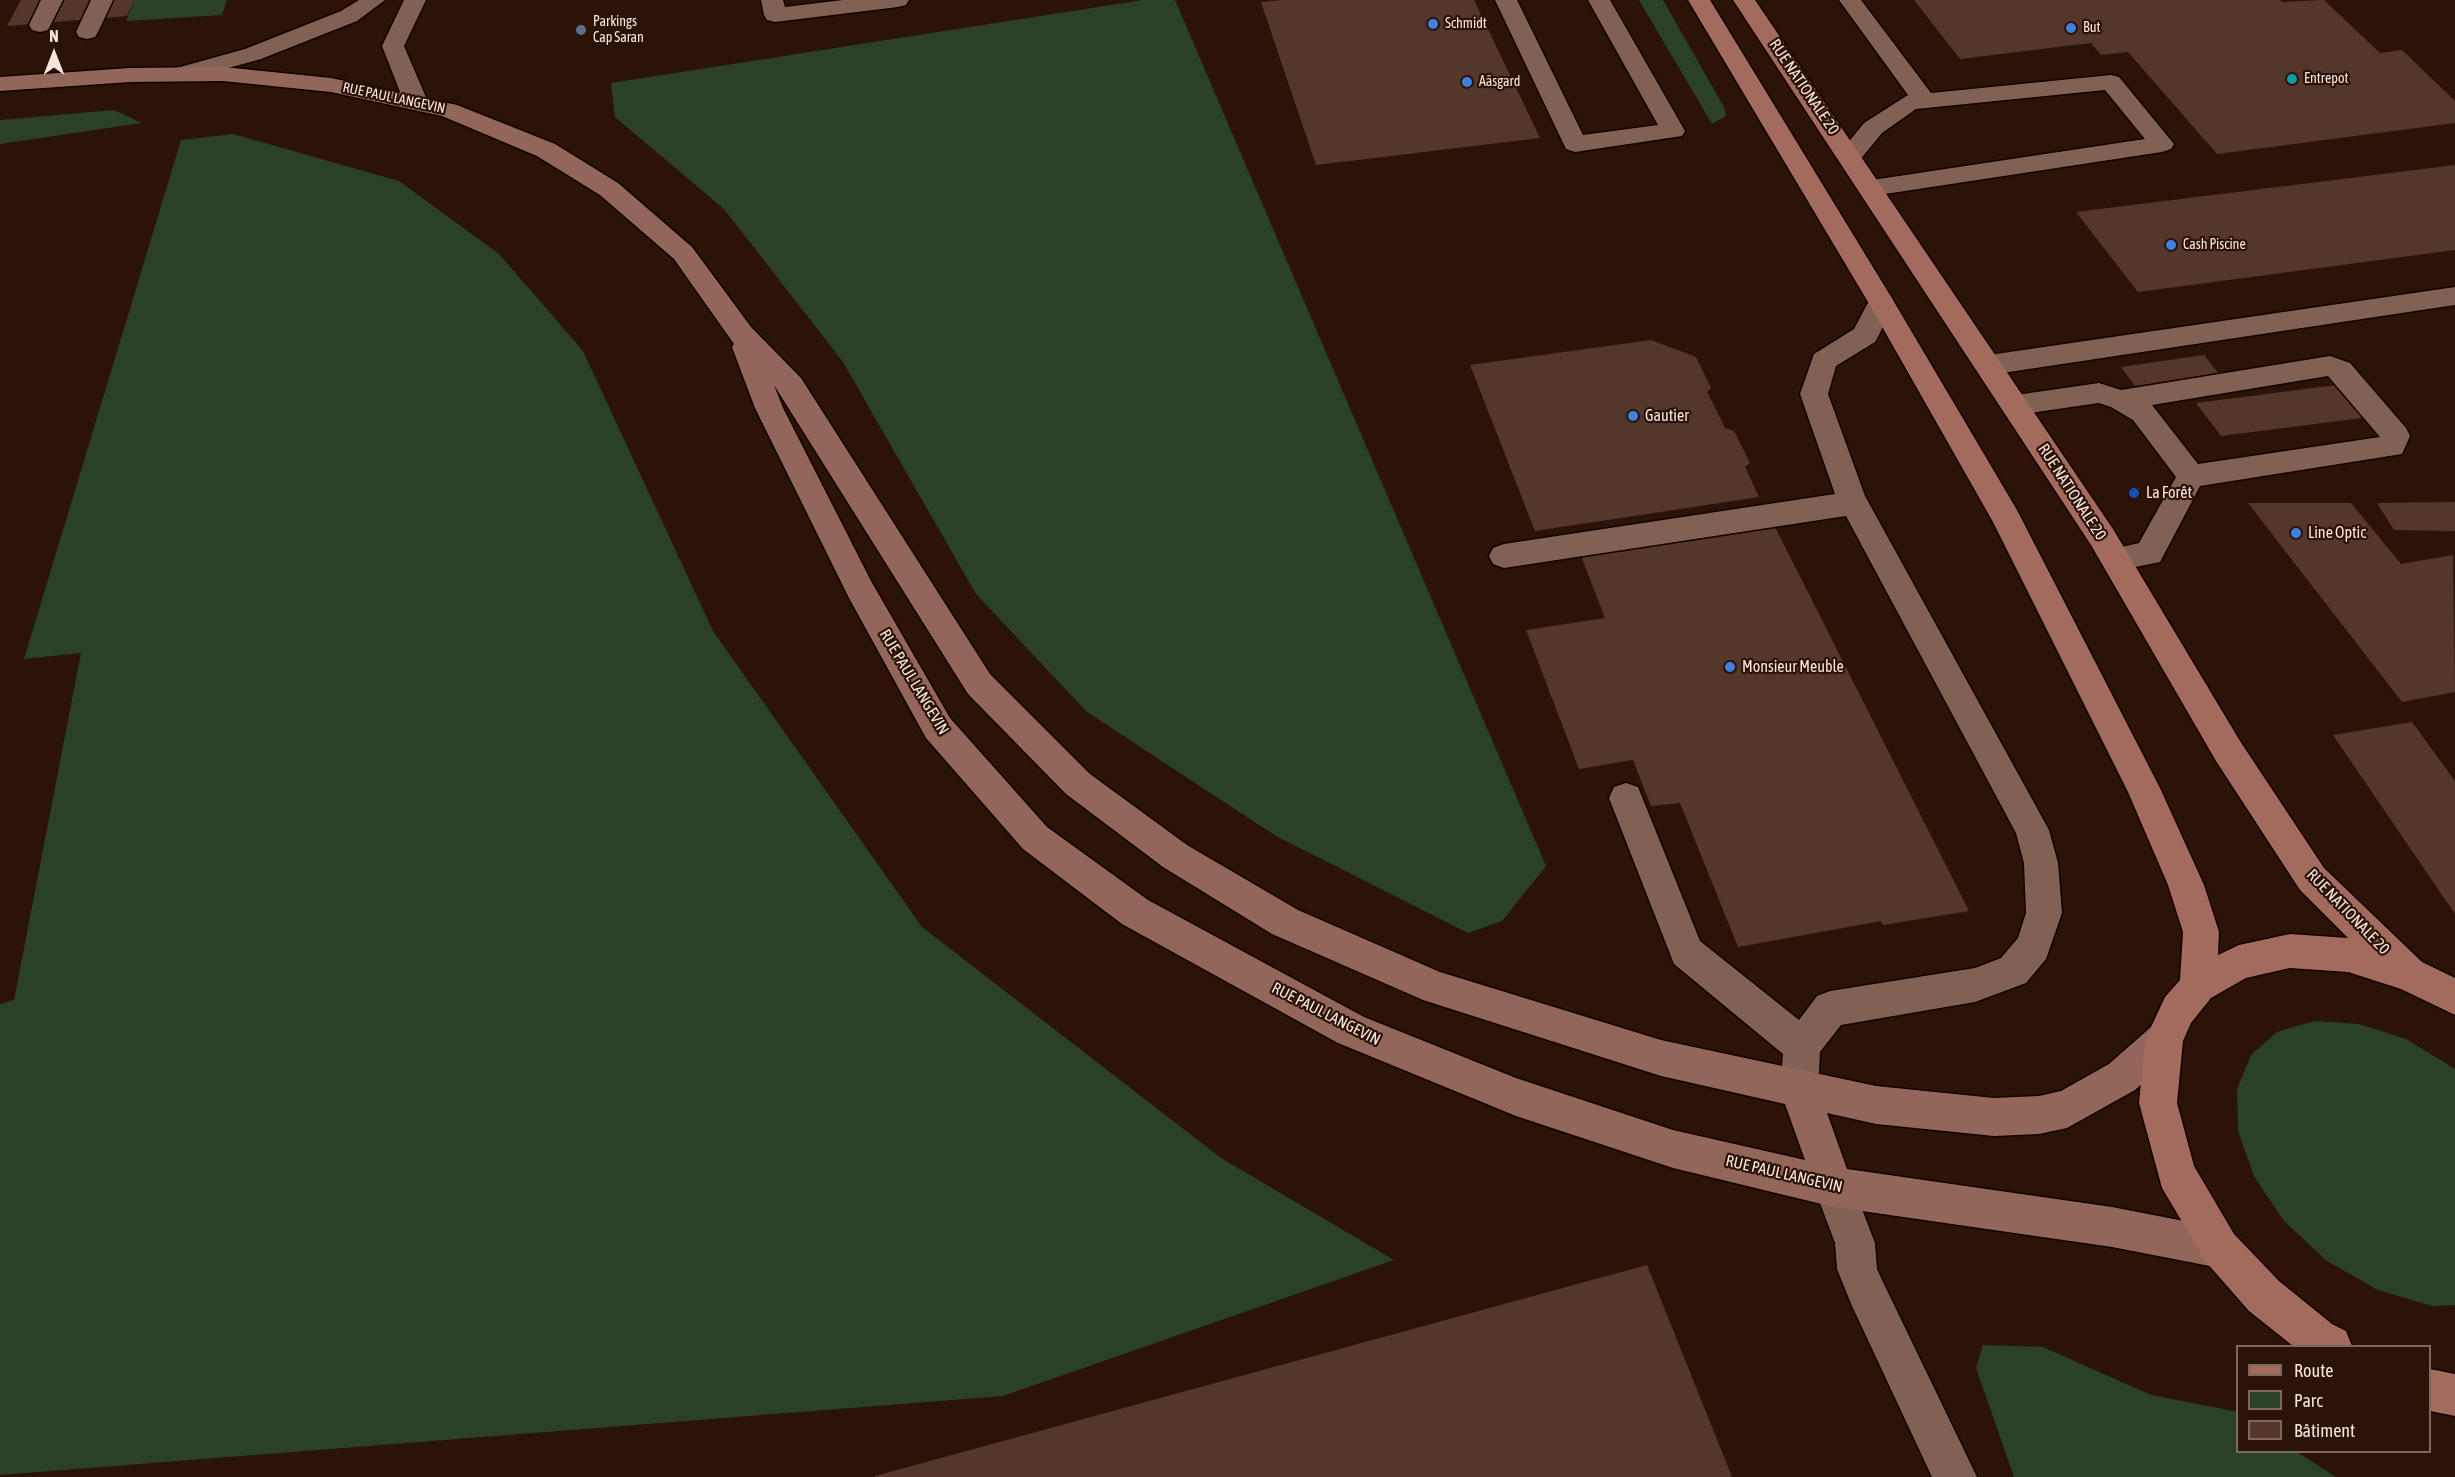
<!DOCTYPE html>
<html>
<head>
<meta charset="utf-8">
<style>
  body { margin:0 }
  #map { position:relative; width:2455px; height:1477px; overflow:hidden; background:#2c1308; font-family:"Asap Condensed",sans-serif }
  canvas { display:block }
  .legend { position:absolute; left:2236px; top:1345px; width:195px; height:108px; box-sizing:border-box; background:#2c1308; border:2px solid #7e675d; margin:0; padding:8px 10px; list-style:none; font-size:18px; color:#f8e5dd }
  .legend li { display:flex; align-items:center; gap:12px; height:30px }
  .legend b { width:30px; border:2px solid #7e675d }
  .north { position:absolute; left:24px; top:24px; width:60px; height:60px; -webkit-text-stroke:4px #2c1308; paint-order:stroke; rotate:0deg; font-size:16px; font-weight:700; line-height:24px; text-align:center; color:#f8e5dd }
  .north::after { content:''; display:block; margin:auto; width:21px; height:27px; background:#f8e5dd; clip-path:polygon(50% 0,100% 100%,50% 72%,0 100%) }
</style>
</head>
<body>
<div id="map">
<canvas width="2455" height="1477"></canvas>
<ul class="legend">
<li><b style="height:8px;background:#a36a5e"></b>Route</li>
<li><b style="height:16px;background:#2a4126"></b>Parc</li>
<li><b style="height:16px;background:#54372b"></b>Bâtiment</li>
</ul>
<div class="north">N</div>
</div>
<script>
const c = document.querySelector('canvas').getContext('2d');
c.lineJoin = 'round';
function paint(path, color) { c.fillStyle = color; c.fill(path, 'evenodd'); }
const toPath = rows => new Path2D(rows.map(r => 'M' + r).join(''));
function strokePath(path, color, width, dash) { c.strokeStyle = color; c.lineWidth = width; c.lineCap = dash ? 'butt' : 'round'; c.setLineDash(dash || []); c.stroke(path); }
function write(font, color, halo, rows, align = 'center') {
  c.font = font + ' "Asap Condensed",sans-serif'; c.lineWidth = 4.5; c.setLineDash([]); c.textBaseline = 'middle'; c.strokeStyle = halo; c.fillStyle = color; for (const [text, x, y, turn = 0] of rows) {
    c.save(); c.translate(x, y); c.rotate((+turn || 0) * Math.PI / 180); c.textAlign = isNaN(turn) ? turn : align; if (halo) c.strokeText(text, 0, 0); c.fillText(text, 0, 0); c.restore();
  }
}
paint(toPath([
  [134,0,227,0,222,15,126,21],
  [1143,0,1175,0,1546,866,1502,921,1468,933,1276,836,1087,712,976,594,843,362,724,209,615,117,611,83],
  [1639,0,1663,0,1725,109,1726,116,1712,124],
  [114,110,142,123,0,144,0,120],
  [233,134,399,181,499,254,583,351,713,631,922,927,1221,1158,1394,1260,1003,1396,0,1475,0,1004,14,1000,81,653,24,659,181,140],
  [2314,1021,2359,1024,2406,1039,2455,1069,2455,1305,2432,1306,2378,1290,2327,1261,2284,1221,2254,1176,2238,1131,2237,1089,2251,1055,2277,1032],
  [1983,1345,2043,1347,2151,1395,2234,1411,2237,1413,2238,1452,2297,1452,2336,1477,2014,1477,1976,1368]
]), '#2a4126');
paint(toPath([
  [21,0,134,0,127,16,7,26],
  [1283,0,1474,0,1540,138,1316,165,1261,2],
  [1914,0,2280,0,2282,2,2324,0,2380,53,2402,50,2455,101,2455,123,2217,154,2128,52,2101,55,2091,43,1960,59],
  [2455,165,2455,250,2138,292,2076,212],
  [1651,340,1696,357,1711,388,1707,392,1725,428,1734,431,1750,463,1745,467,1759,497,1535,531,1470,365],
  [2204,355,2222,378,2139,391,2121,367],
  [2345,384,2370,417,2221,436,2196,403],
  [2455,502,2455,531,2394,530,2377,503],
  [2248,503,2351,503,2401,564,2453,555,2455,692,2402,702],
  [1774,525,1969,911,1883,925,1881,921,1738,947,1680,803,1651,806,1633,760,1579,769,1526,630,1605,618,1581,556],
  [2412,722,2455,781,2455,914,2333,735],
  [1647,1265,1732,1477,875,1477,875,1476]
]), '#54372b');
const service = toPath([
  [41,0,63,0,48,30,40,32,32,30,29,25,41,0],
  [91,0,113,0,98,32,95,37,87,39,79,37,76,32,91,0],
  [359,0,385,0,357,21,261,59,181,81,173,79,169,74,173,69,245,49,341,11,359,0],
  [404,0,426,0,404,46,428,102,424,107,416,109,408,107,404,102,382,46,404,0],
  [761,0,783,0,785,7,843,0,909,0,906,5,898,7,775,22,767,20,764,15,761,0],
  [1495,0,1517,0,1583,135,1658,125,1588,0,1610,0,1685,131,1682,136,1575,152,1566,149,1495,0],
  [1839,0,1861,0,1931,93,2111,75,2119,77,2174,144,2171,149,2162,152,1872,196,1863,194,1859,188,1863,182,1872,180,2145,139,2105,90,1916,109,1882,133,1859,161,1850,163,1841,161,1838,155,1864,123,1908,95,1839,0],
  [2455,287,2455,305,1989,375,1979,372,1975,365,1979,358,1989,355,2455,287],
  [1881,293,1890,295,1894,302,1879,335,1875,342,1836,366,1828,394,1865,496,2049,830,2058,863,2062,913,2046,959,2026,983,1975,1002,1841,1025,1820,1052,1818,1090,1812,1103,1799,1109,1786,1103,1780,1090,1783,1054,1674,964,1609,798,1614,787,1626,783,1638,787,1700,941,1799,1020,1817,996,1830,991,1975,968,2001,958,2018,938,2026,913,2024,863,2016,833,1846,516,1504,568,1493,564,1489,556,1493,548,1504,544,1835,494,1800,394,1814,354,1854,329,1872,295,1881,293],
  [2330,356,2350,363,2406,428,2410,436,2402,454,2200,486,2160,562,2116,571,2105,567,2101,559,2105,551,2139,543,2176,477,2133,420,2111,407,2099,403,2016,415,2006,412,2002,405,2006,398,2016,395,2099,383,2121,390,2330,356],
  [2328,376,2380,437,2198,464,2152,405,2328,376],
  [1834,1167,1848,1173,1875,1243,1877,1269,1882,1280,1977,1477,1932,1477,1852,1306,1837,1269,1835,1243,1814,1187,1820,1173,1834,1167]
]);
const secondary = toPath([
  [223,67,331,78,457,105,555,144,618,183,692,247,751,327,801,378,990,674,1090,774,1187,845,1298,910,1440,972,1661,1040,1876,1086,1994,1098,2039,1096,2061,1091,2109,1064,2151,1027,2164,1022,2177,1027,2183,1040,2177,1053,2135,1090,2067,1128,2039,1134,1994,1136,1876,1124,1827,1113,1847,1169,2112,1207,2220,1228,2234,1234,2240,1248,2234,1262,2220,1268,2112,1247,1834,1207,1673,1168,1516,1116,1338,1043,1122,924,1023,849,926,738,849,598,755,408,732,347,734,344,674,259,600,195,537,156,442,116,331,92,223,81,130,82,0,91,0,77,130,68,223,67],
  [774,385,968,694,1066,794,1163,867,1272,934,1423,1000,1661,1076,1785,1104,1805,1160,1673,1130,1516,1078,1364,1017,1148,900,1047,827,950,718,871,581,783,408,774,385]
]);
const primary = toPath([
  [1688,0,1710,0,1890,295,2017,510,2160,788,2204,885,2219,932,2218,955,2239,945,2290,934,2348,938,2300,890,2216,761,2091,545,1733,0,1755,0,2113,529,2240,741,2324,868,2422,962,2455,978,2455,1015,2401,989,2348,972,2290,968,2246,978,2211,998,2191,1023,2183,1041,2177,1103,2194,1166,2234,1234,2279,1281,2332,1324,2346,1331,2352,1346,2293,1346,2249,1311,2206,1262,2162,1188,2139,1103,2145,1040,2165,997,2180,980,2183,932,2168,885,2128,792,1993,522,1868,302,1688,0],
  [2430,1369,2455,1374,2455,1416,2430,1411,2430,1369]
]);
strokePath(service, '#130100', 3);
strokePath(secondary, '#130100', 3);
strokePath(primary, '#130100', 3);
paint(service, '#816154');
paint(secondary, '#926659');
paint(primary, '#a36a5e');
for (const [x, y, r, color] of [
  [1433,24,6,"#3f7fe0"],
  [2071,28,6,"#3f7fe0"],
  [581,30,6,"#5c6f8a"],
  [2292,79,6,"#0f9aa8"],
  [1467,82,6,"#3f7fe0"],
  [2171,245,6,"#3f7fe0"],
  [1633,416,6,"#3f7fe0"],
  [2134,493,6,"#1a4fb4"],
  [2296,533,6,"#3f7fe0"],
  [1730,667,6,"#3f7fe0"]
]) { const dot = new Path2D(); dot.arc(x, y, r, 0, 2 * Math.PI); c.fillStyle = color; c.fill(dot); strokePath(dot, '#2c1308', 2); }
write('14px', '#f8e5dd', '#2c1308', [
  ["Parkings",593,22],
  ["Cap Saran",593,38],
  ["Schmidt",1445,24],
  ["But",2083,28],
  ["Entrepot",2304,79],
  ["Aäsgard",1479,82],
  ["Cash Piscine",2183,245]
], 'left');
write('14px', '#f8e5dd', '#2c1308', [
  ["RUE PAUL LANGEVIN",394,98,12]
]);
write('16px', '#f8e5dd', '#2c1308', [
  ["RUE NATIONALE 20",1804,87,56],
  ["RUE NATIONALE 20",2072,492,57],
  ["RUE PAUL LANGEVIN",914,682,59],
  ["RUE NATIONALE 20",2348,912,46],
  ["RUE PAUL LANGEVIN",1326,1014,27],
  ["RUE PAUL LANGEVIN",1784,1174,13]
]);
write('16px', '#f8e5dd', '#2c1308', [
  ["Gautier",1645,416],
  ["La Forêt",2146,493],
  ["Line Optic",2308,533],
  ["Monsieur Meuble",1742,667]
], 'left');
</script>
</body>
</html>
